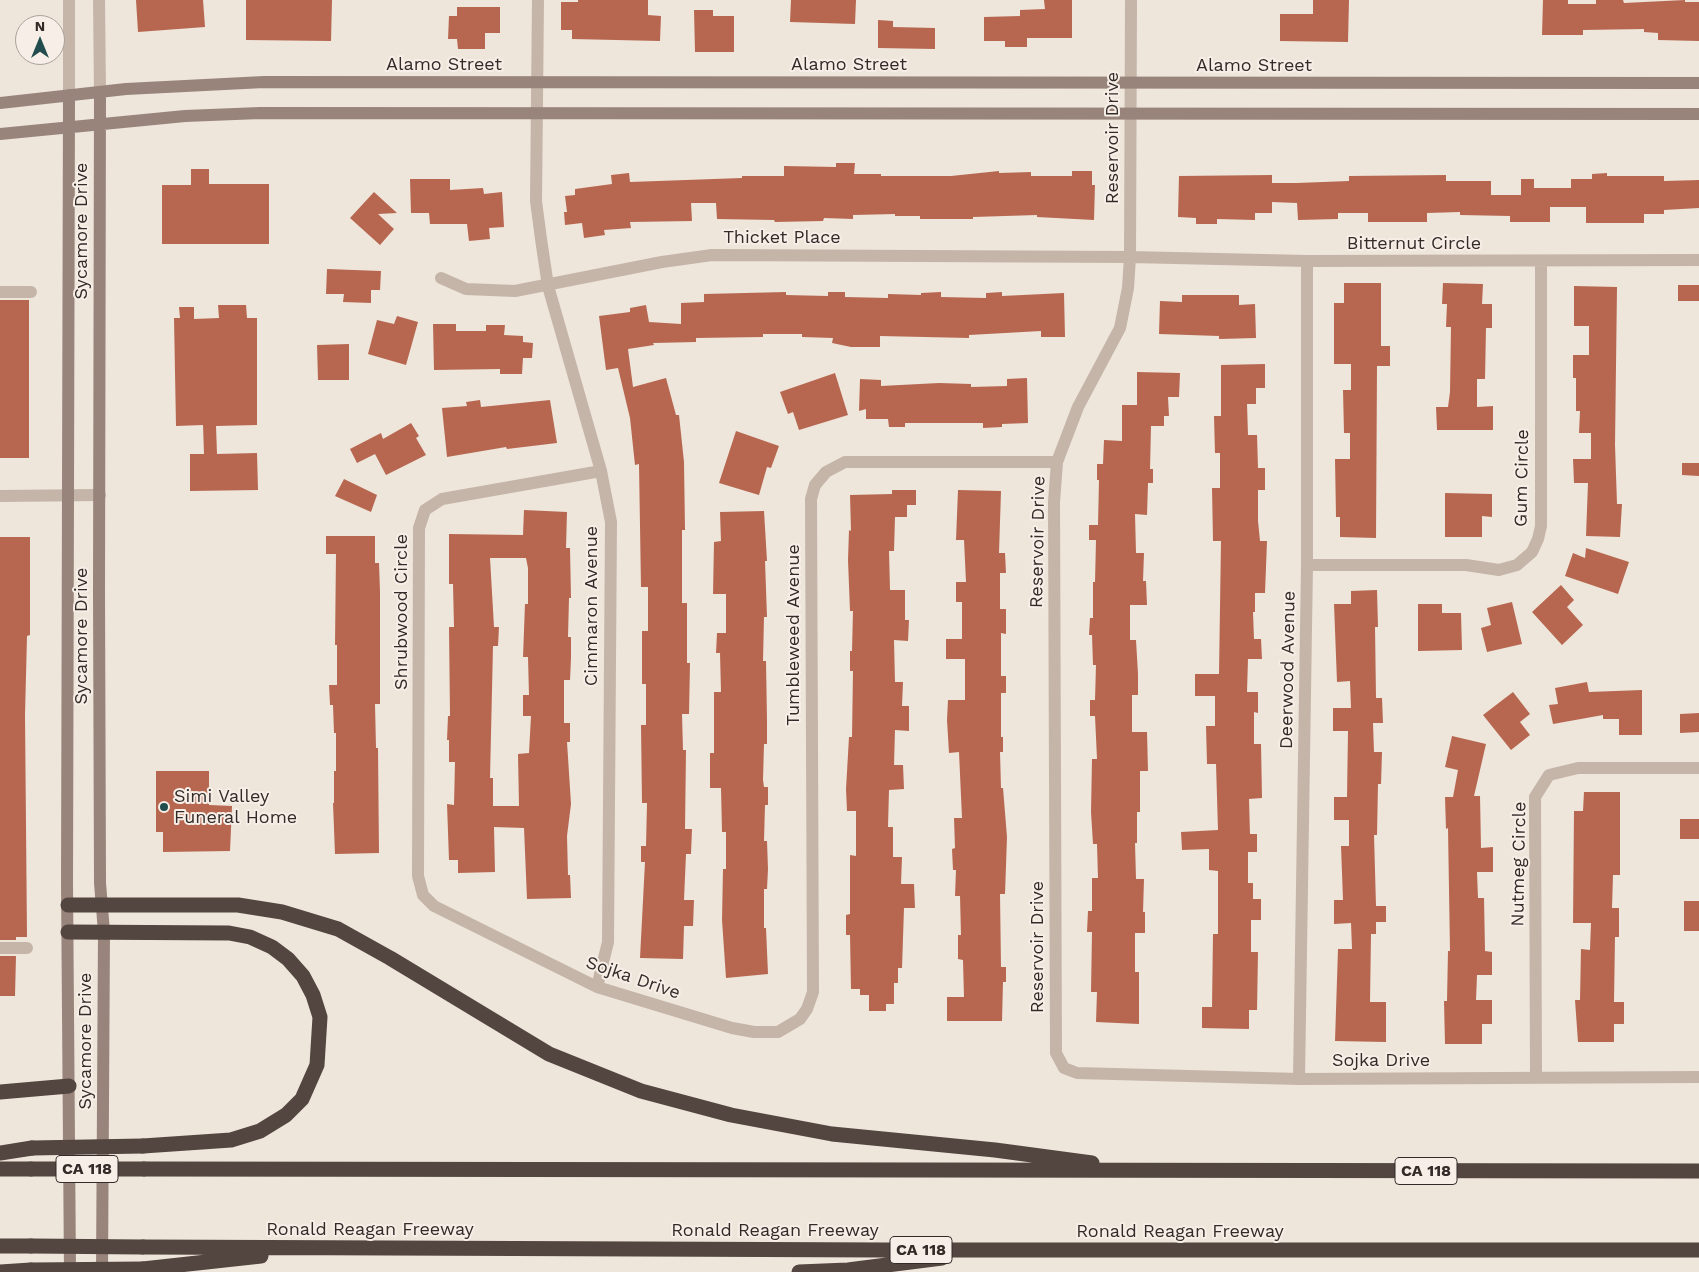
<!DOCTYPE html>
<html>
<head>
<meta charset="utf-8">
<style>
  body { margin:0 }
  #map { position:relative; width:1699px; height:1272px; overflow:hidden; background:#eee5db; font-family:"Work Sans",sans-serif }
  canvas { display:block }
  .north { position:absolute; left:15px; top:15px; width:50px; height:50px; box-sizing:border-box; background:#f7efe7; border:1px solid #a9a19b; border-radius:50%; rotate:0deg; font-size:14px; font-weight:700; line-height:20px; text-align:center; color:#332b28 }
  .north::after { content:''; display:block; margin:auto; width:18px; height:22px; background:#224d4f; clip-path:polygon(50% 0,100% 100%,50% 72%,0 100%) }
</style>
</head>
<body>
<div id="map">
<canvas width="1699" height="1272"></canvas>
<div class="north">N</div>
</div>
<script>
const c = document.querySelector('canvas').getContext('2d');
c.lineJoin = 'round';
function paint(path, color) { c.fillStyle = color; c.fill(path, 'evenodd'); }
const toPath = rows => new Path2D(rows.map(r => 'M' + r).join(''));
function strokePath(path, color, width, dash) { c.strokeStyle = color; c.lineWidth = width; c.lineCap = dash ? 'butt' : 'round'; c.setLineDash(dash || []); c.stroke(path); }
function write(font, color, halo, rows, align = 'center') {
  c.font = font + ' "Work Sans",sans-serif'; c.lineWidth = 4; c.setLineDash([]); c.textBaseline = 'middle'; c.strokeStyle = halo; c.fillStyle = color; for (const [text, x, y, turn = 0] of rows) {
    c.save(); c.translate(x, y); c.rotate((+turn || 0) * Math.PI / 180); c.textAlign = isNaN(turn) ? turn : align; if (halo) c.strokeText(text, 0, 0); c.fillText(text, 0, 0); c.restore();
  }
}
paint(toPath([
  [136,0,203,0,205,27,138,32],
  [246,0,332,0,331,41,246,40],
  [578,0,648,0,648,15,661,16,660,41,572,39,572,30,561,30,561,2,578,2],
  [791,0,856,0,855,24,790,22],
  [1044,0,1072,0,1072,38,1027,38,1027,47,1005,47,1005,41,984,41,984,17,1020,16,1020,10,1045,9],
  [1313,0,1349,0,1348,42,1280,41,1280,14,1313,14],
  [1543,0,1568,0,1568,4,1596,4,1596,0,1623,0,1624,3,1685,0,1685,2,1699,2,1699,41,1658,40,1658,33,1644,32,1644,29,1583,30,1583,35,1542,35],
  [457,7,500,7,500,33,485,33,485,49,458,49,457,39,448,39,449,16,457,16],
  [694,10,713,10,713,16,734,16,734,52,695,52],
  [878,20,893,21,893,27,935,28,935,49,878,48],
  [836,163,855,163,854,174,881,174,881,176,951,176,999,171,999,173,1031,172,1031,176,1072,176,1072,171,1092,171,1092,185,1095,185,1094,220,1037,217,1037,215,973,217,973,219,920,219,920,216,895,216,895,214,853,215,853,219,824,218,823,221,775,222,774,220,717,219,716,203,691,203,692,221,630,222,631,228,604,230,605,235,584,238,582,223,565,225,564,212,567,212,565,196,575,195,575,189,612,184,611,175,629,173,630,182,742,178,742,176,784,176,784,166,836,167],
  [191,169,209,169,209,184,269,184,269,244,162,244,162,185,191,185],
  [1607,173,1607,176,1664,176,1664,181,1699,180,1699,208,1664,210,1664,214,1644,214,1644,223,1586,223,1586,207,1550,207,1550,222,1510,222,1510,216,1460,215,1460,212,1427,213,1427,222,1368,222,1368,213,1338,213,1338,219,1298,220,1297,203,1272,202,1272,213,1255,213,1255,220,1217,219,1217,224,1196,224,1196,218,1178,217,1179,176,1272,175,1272,183,1297,183,1349,181,1349,176,1446,175,1446,181,1491,181,1491,195,1521,195,1521,179,1534,179,1534,188,1571,188,1571,179,1592,179,1592,174],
  [410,179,450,179,450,190,483,188,484,194,502,192,504,227,489,228,490,239,469,241,467,224,430,224,429,213,411,213],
  [374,192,397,213,378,214,394,229,380,245,350,218],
  [327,269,381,271,380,290,371,290,371,303,343,302,344,294,326,294],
  [1344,283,1381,283,1381,346,1390,346,1390,366,1377,366,1376,538,1340,537,1340,517,1336,517,1335,459,1350,459,1350,433,1344,433,1343,390,1351,390,1351,364,1334,364,1334,303,1344,303],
  [1443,283,1483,284,1482,304,1492,304,1492,328,1486,328,1485,379,1477,379,1477,407,1493,406,1493,430,1437,430,1436,407,1448,407,1450,392,1451,327,1446,327,1447,304,1442,304],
  [1678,285,1699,285,1699,301,1678,301],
  [1574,286,1617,287,1615,445,1617,504,1622,504,1620,537,1586,536,1588,483,1574,483,1573,459,1591,459,1591,433,1579,433,1580,411,1576,411,1576,378,1573,378,1573,355,1589,355,1589,326,1574,326],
  [786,292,786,295,828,296,828,292,845,292,845,297,888,298,888,294,921,295,921,293,941,292,941,297,986,298,986,293,1002,292,1002,296,1064,293,1065,337,1041,337,1041,331,969,335,969,338,880,336,880,347,851,347,832,343,833,338,802,337,802,334,763,334,763,337,696,338,696,342,653,343,654,345,628,349,633,387,666,378,676,415,679,415,684,462,685,530,682,530,682,603,687,603,687,663,690,663,689,714,682,714,683,750,686,750,685,829,692,829,691,854,686,854,684,900,694,900,693,926,684,926,683,959,640,958,645,862,641,862,641,846,646,846,647,803,642,803,641,725,646,725,646,684,642,684,642,631,648,631,648,587,641,587,639,464,635,465,630,418,618,368,606,370,599,316,630,312,630,308,646,305,649,322,681,324,681,303,704,302,704,294],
  [1182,295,1239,295,1239,305,1255,304,1256,338,1219,339,1219,336,1159,334,1160,301,1182,302],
  [0,300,29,300,29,458,0,458],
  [218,305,246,305,247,318,257,318,257,425,216,426,217,454,257,453,258,490,190,491,190,454,204,454,203,425,176,426,174,318,180,318,179,307,194,307,194,319,219,318],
  [397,316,418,322,406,365,368,354,377,320,394,324],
  [433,324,456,324,456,331,486,331,486,325,505,325,504,335,523,336,523,342,533,343,532,358,523,358,522,374,500,374,500,369,434,370],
  [349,344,349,380,318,380,317,345],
  [1265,364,1265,388,1256,388,1256,404,1247,404,1248,435,1257,435,1258,468,1265,468,1265,490,1258,490,1258,521,1260,541,1267,541,1265,593,1255,593,1255,612,1253,612,1254,639,1261,639,1262,659,1248,659,1247,692,1258,692,1258,713,1254,712,1254,744,1261,744,1262,798,1249,799,1250,834,1257,834,1257,852,1248,852,1248,883,1253,883,1253,899,1261,899,1261,920,1251,920,1251,952,1258,952,1257,1010,1249,1010,1249,1029,1202,1028,1202,1007,1212,1007,1213,934,1218,934,1218,871,1209,870,1209,849,1182,850,1181,832,1218,830,1216,764,1207,764,1206,726,1215,726,1215,696,1195,696,1195,674,1219,674,1221,541,1213,541,1212,488,1220,488,1220,453,1215,453,1214,416,1221,416,1221,365],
  [1137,372,1180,373,1179,397,1168,397,1169,416,1164,416,1164,426,1151,426,1150,469,1153,469,1153,483,1148,483,1147,515,1135,514,1136,553,1144,553,1143,581,1146,581,1147,605,1130,605,1130,640,1136,640,1138,674,1138,695,1132,695,1132,732,1147,732,1148,771,1140,771,1140,812,1137,812,1137,843,1135,843,1136,879,1144,879,1143,912,1145,912,1145,933,1135,933,1135,972,1139,972,1139,1024,1096,1022,1097,992,1091,992,1092,932,1087,932,1088,911,1092,911,1092,878,1098,878,1097,844,1093,844,1091,812,1092,759,1097,759,1095,716,1090,716,1090,700,1095,700,1096,665,1093,665,1092,635,1089,635,1090,618,1093,618,1093,582,1095,582,1096,540,1089,540,1089,525,1098,525,1099,480,1097,480,1097,464,1103,464,1104,440,1122,441,1122,405,1137,405],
  [835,373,848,415,799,430,793,412,788,414,780,392],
  [1027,378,1028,423,1002,424,1002,427,983,428,983,423,905,423,905,427,889,427,888,419,866,419,866,409,859,411,860,379,881,380,881,386,939,383,971,384,971,387,1007,386,1007,379],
  [480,400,481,407,550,400,557,443,507,449,506,447,447,457,442,408,467,406,466,402],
  [411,423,419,436,416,438,426,455,386,475,375,454,357,463,350,449,381,433,383,439],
  [736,431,779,446,771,468,767,467,759,495,719,483],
  [1682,463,1699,463,1699,476,1682,475],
  [344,479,377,495,371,512,335,496],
  [892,490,916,490,916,505,907,505,907,517,895,517,894,551,889,551,890,590,905,590,905,620,909,620,908,641,894,640,895,682,903,682,902,706,909,706,909,731,895,730,894,765,903,765,904,789,889,790,888,827,893,827,893,857,902,857,901,884,914,884,915,908,904,908,902,968,898,968,898,983,894,983,894,1004,886,1004,886,1011,869,1011,869,995,860,995,860,989,851,989,850,935,846,935,846,915,850,914,850,855,856,856,856,811,847,811,846,789,849,737,852,737,853,671,850,671,850,651,852,651,853,611,850,611,848,560,849,530,851,531,850,495,892,494],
  [958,490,1001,491,999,553,1005,553,1006,573,1000,573,1000,609,1006,609,1006,634,1001,633,1001,676,1006,676,1006,693,1001,693,1001,737,1003,737,1003,752,1000,752,1001,788,1003,788,1007,837,1005,894,1000,894,1001,967,1006,967,1006,982,1003,982,1002,1021,947,1021,947,997,964,997,963,960,958,959,958,935,961,935,960,896,955,896,956,870,953,870,952,849,955,848,954,818,962,818,959,752,949,753,947,720,948,700,965,700,965,659,946,659,946,639,962,639,962,602,956,602,956,582,966,582,964,540,956,540],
  [1445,493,1492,494,1492,517,1482,516,1482,537,1445,537],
  [524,510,567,512,566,548,570,548,571,598,569,598,568,637,571,637,571,658,570,680,564,680,564,723,570,723,570,742,567,742,571,804,567,836,568,875,570,875,571,898,527,899,524,828,494,827,495,872,458,873,458,860,449,860,447,804,454,805,455,762,449,762,449,740,447,740,448,716,450,716,449,627,454,627,453,584,449,584,449,534,523,535],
  [490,558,526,558,528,568,528,604,525,604,523,657,528,657,529,695,523,695,523,716,531,716,529,753,518,754,519,806,493,806,493,778,490,778,493,646,498,646,499,627,494,627],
  [764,511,767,561,765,561,767,617,764,617,763,661,766,661,767,721,767,744,764,744,763,780,764,787,768,787,768,805,765,805,764,841,767,841,768,869,767,889,764,889,764,928,766,928,768,974,726,978,722,920,723,869,726,869,726,832,722,832,721,788,710,788,710,753,714,753,714,692,721,692,720,653,716,653,717,633,726,633,726,594,713,594,714,542,721,541,720,512],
  [326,536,375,536,375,563,379,563,380,592,380,704,375,704,376,748,378,748,379,853,335,854,333,803,334,803,334,771,336,771,336,733,334,733,333,705,330,705,329,685,337,685,337,645,335,645,336,554,326,554],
  [0,537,30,537,30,635,27,636,25,715,27,937,16,937,16,940,0,940],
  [1586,548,1629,562,1618,594,1565,576,1573,553,1585,558],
  [1561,585,1574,600,1567,607,1583,625,1562,645,1532,612],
  [1377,590,1378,627,1375,627,1376,698,1382,698,1383,723,1373,723,1374,752,1382,752,1381,784,1378,784,1377,835,1374,835,1376,906,1386,906,1386,922,1376,922,1376,934,1371,934,1370,1002,1386,1002,1386,1042,1335,1041,1338,949,1352,949,1351,923,1334,924,1334,900,1343,900,1341,846,1349,846,1349,820,1334,820,1334,797,1347,797,1348,731,1333,731,1333,708,1351,708,1350,681,1337,682,1334,604,1351,604,1351,591],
  [1512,602,1522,644,1487,652,1481,628,1491,625,1487,608],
  [1418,604,1442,604,1442,613,1461,613,1462,650,1418,651],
  [1587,682,1589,692,1642,690,1642,735,1619,735,1619,719,1603,719,1603,715,1553,724,1549,705,1558,704,1555,688],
  [1513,692,1530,714,1520,722,1530,735,1511,750,1483,715],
  [1699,713,1699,732,1680,733,1680,714],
  [1452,736,1486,744,1474,796,1480,796,1481,848,1493,847,1493,872,1477,872,1478,898,1484,898,1485,951,1492,952,1492,975,1477,975,1476,1000,1492,1000,1492,1024,1482,1024,1482,1044,1445,1044,1444,1001,1447,1001,1448,951,1450,951,1448,828,1446,829,1445,797,1453,797,1458,770,1445,767],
  [156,771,209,771,209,805,232,806,230,851,163,852,163,832,156,832],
  [1584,792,1620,792,1620,875,1613,875,1612,908,1619,908,1619,937,1615,937,1614,1002,1624,1002,1624,1024,1614,1024,1614,1042,1578,1042,1575,1000,1580,1000,1581,949,1590,950,1591,923,1573,923,1574,811,1583,811],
  [1680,819,1699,819,1699,839,1680,839],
  [1684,901,1699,901,1699,931,1684,931],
  [0,956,16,956,15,996,0,996]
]), '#b76750');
strokePath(toPath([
  [69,0,69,95],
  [99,0,100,92],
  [538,0,536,201,541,239,548,286,601,471,611,522,608,942,597,987],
  [1131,0,1130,257,1128,288,1120,328,1078,407,1057,462,1054,502,1056,1053,1064,1068,1077,1073,1299,1079,1699,1077],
  [441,278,466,289,515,291,662,262,712,255,1130,257,1307,261,1699,260],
  [0,292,31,292],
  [601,471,442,499,425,510,419,528,418,876,423,895,434,906,597,987,732,1028,754,1032,778,1032,800,1019,807,1009,813,992,811,499,815,485,826,472,845,462,1057,462],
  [0,496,100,495],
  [1307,565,1466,565,1499,570,1517,565,1532,552,1538,539,1541,526,1541,261],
  [0,948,27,948],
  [1536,1077,1535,797,1549,775,1578,768,1699,768],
  [1299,1079,1307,565,1307,261]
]), '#c5b5a8', 12);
strokePath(toPath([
  [100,92,99,591,100,883,104,932,102,1272],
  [69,95,67,883,70,1272],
  [0,103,126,89,264,82,1699,83],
  [0,134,185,116,260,113,1699,114]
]), '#98847a', 12);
strokePath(toPath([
  [68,905,238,905,282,912,338,929,390,958,549,1054,641,1091,731,1115,832,1134,995,1150,1092,1163],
  [68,932,229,933,250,937,272,947,288,959,303,976,313,995,320,1017,317,1065,302,1099,286,1115,260,1131,231,1140,143,1146],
  [0,1092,69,1086],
  [0,1153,32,1148],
  [0,1169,31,1169],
  [144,1169,1699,1171],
  [0,1246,31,1246],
  [143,1247,886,1250,1699,1250],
  [143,1269,261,1256],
  [0,1272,31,1270],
  [799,1272,848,1270,942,1258]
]), '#534540', 15);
strokePath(toPath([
  [32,1148,143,1146],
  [31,1169,144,1169],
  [31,1246,143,1247],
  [31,1270,143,1269]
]), '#534540', 15);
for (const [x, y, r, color] of [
  [164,807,5,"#224d4f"]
]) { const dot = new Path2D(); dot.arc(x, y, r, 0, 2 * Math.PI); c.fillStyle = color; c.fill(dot); strokePath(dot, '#f7efe7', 2); }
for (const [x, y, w] of [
  [87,1169,62],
  [1426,1171,62],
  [921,1250,62]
]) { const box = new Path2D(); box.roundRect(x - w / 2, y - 13.5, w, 27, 4); c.fillStyle = '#f7efe7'; c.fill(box); strokePath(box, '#332b28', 1); }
write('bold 16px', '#332b28', null, [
  ["CA 118",87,1169],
  ["CA 118",1426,1171],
  ["CA 118",921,1250]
]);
write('18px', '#332b28', '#f7efe7', [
  ["Alamo Street",444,65],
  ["Alamo Street",849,65],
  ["Alamo Street",1254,66],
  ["Reservoir Drive",1113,138,-90],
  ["Sycamore Drive",82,231,-90],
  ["Thicket Place",782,238],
  ["Bitternut Circle",1414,244],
  ["Gum Circle",1522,478,-89],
  ["Reservoir Drive",1038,542,-89],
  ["Cimmaron Avenue",592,606,-90],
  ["Shrubwood Circle",402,612,-90],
  ["Tumbleweed Avenue",794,635,-90],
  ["Sycamore Drive",82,636,-90],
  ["Deerwood Avenue",1288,670,-89],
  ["Nutmeg Circle",1519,864,-89],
  ["Reservoir Drive",1038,947,-90],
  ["Sojka Drive",633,978,19],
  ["Sycamore Drive",86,1041,-90],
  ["Sojka Drive",1381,1061],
  ["Ronald Reagan Freeway",370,1230],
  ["Ronald Reagan Freeway",775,1231],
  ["Ronald Reagan Freeway",1180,1232]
]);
write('18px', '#332b28', '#f7efe7', [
  ["Simi Valley",174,797],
  ["Funeral Home",174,818]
], 'left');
</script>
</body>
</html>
